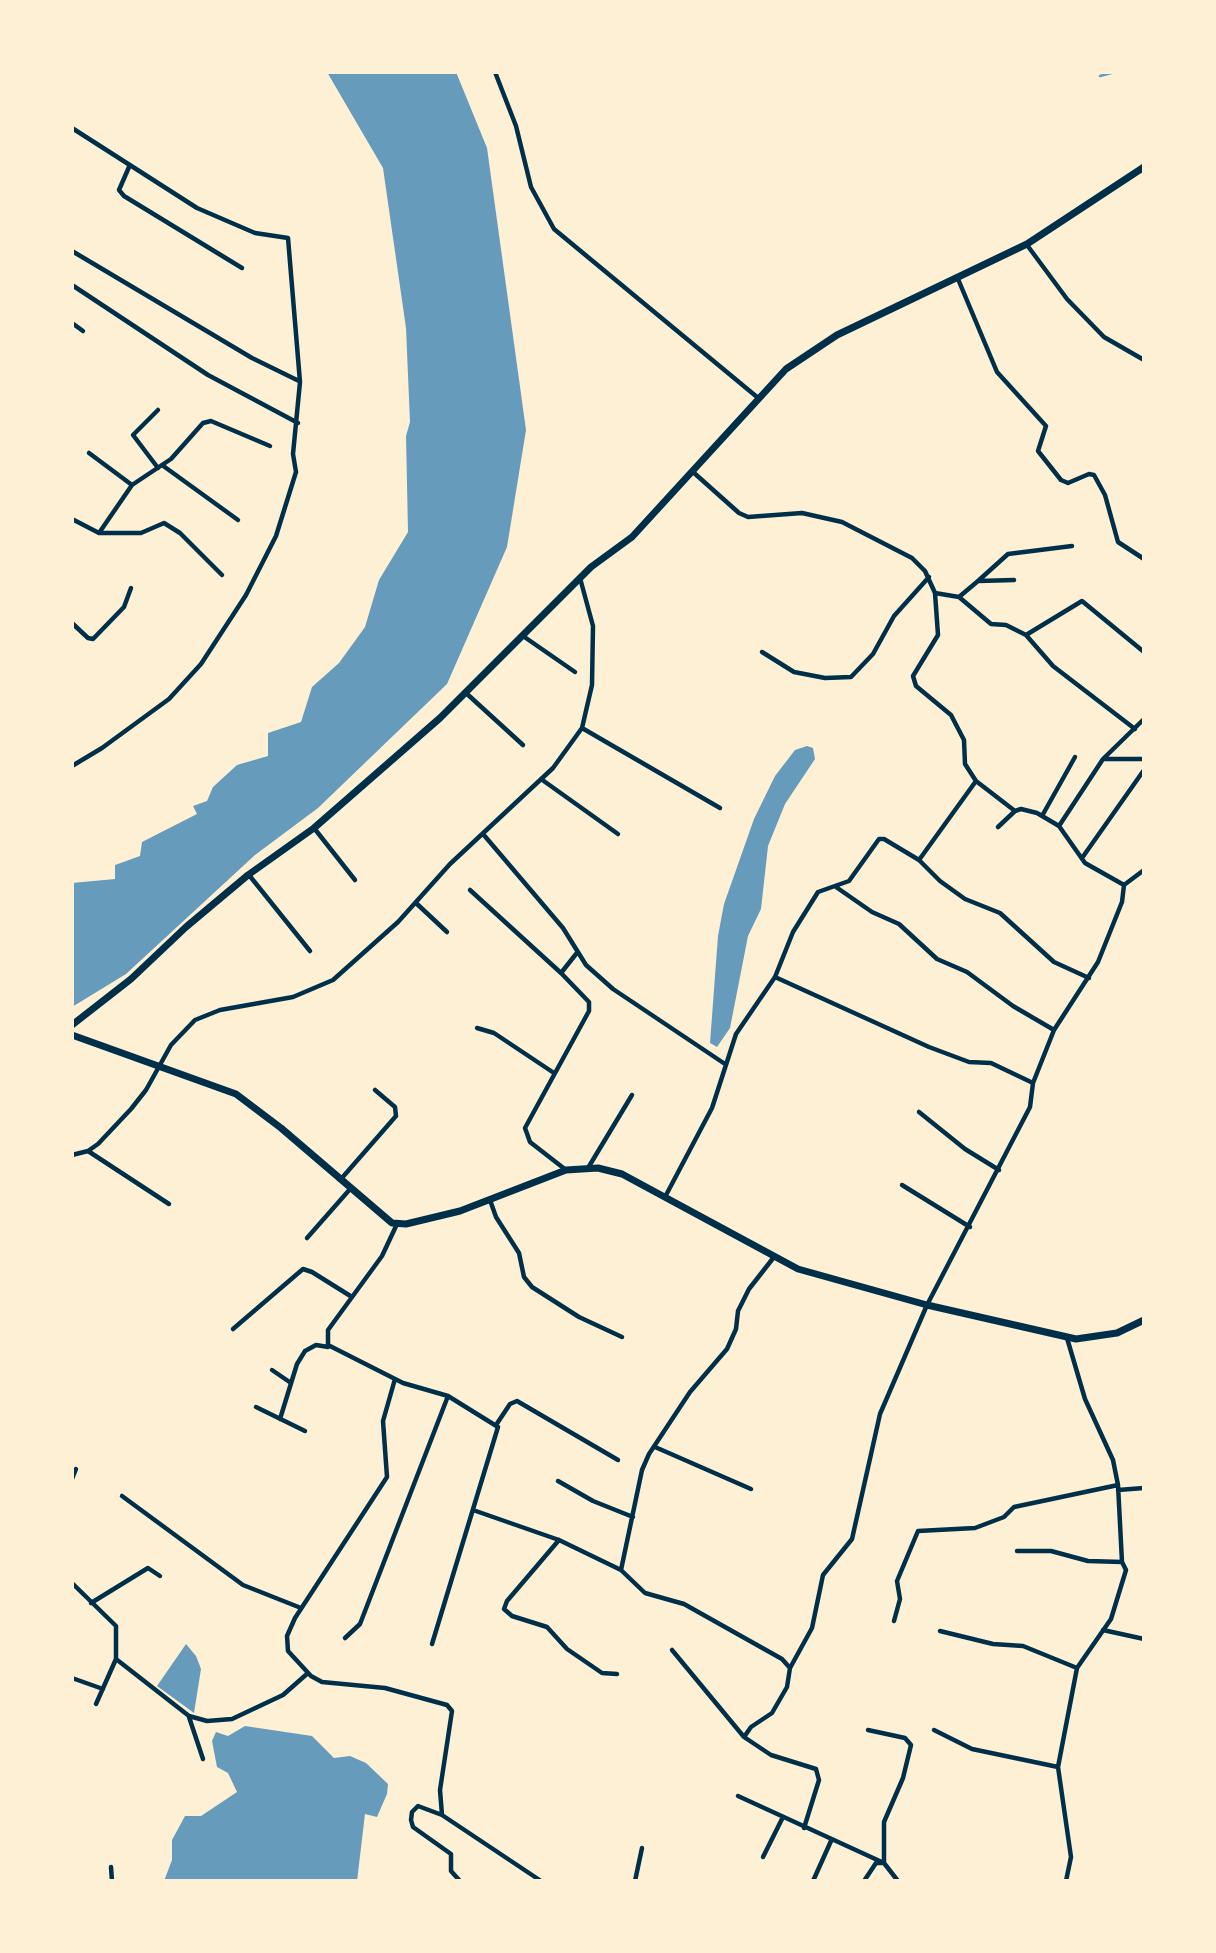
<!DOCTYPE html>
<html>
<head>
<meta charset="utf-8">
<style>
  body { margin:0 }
  #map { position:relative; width:1216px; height:1953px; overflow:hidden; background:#fdf0d5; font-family:"Exo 2",sans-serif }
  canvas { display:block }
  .frame { position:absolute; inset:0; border:74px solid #fdf0d5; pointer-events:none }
</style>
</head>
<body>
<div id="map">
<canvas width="1216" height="1953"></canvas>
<div class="frame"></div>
</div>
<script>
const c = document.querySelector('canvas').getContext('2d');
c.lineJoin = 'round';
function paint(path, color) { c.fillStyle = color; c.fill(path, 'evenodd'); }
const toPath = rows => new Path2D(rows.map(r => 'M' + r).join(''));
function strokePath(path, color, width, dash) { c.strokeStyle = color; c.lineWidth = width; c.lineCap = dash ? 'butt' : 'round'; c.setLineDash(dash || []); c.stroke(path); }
paint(toPath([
  [327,72,456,72,487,148,526,430,507,547,447,684,318,808,255,855,126,974,72,1007,72,883,115,879,115,865,140,856,142,842,197,814,193,806,207,801,213,787,237,765,268,756,268,733,301,722,312,687,339,663,365,627,379,580,408,532,406,436,410,422,406,328,383,168],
  [807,746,813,748,815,759,785,804,768,846,761,909,748,936,730,1028,717,1047,710,1043,718,936,724,904,754,819,775,776,795,750],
  [186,1644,196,1656,201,1669,194,1713,157,1686],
  [245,1726,312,1736,334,1758,350,1756,366,1763,388,1784,387,1794,377,1817,365,1814,357,1881,164,1881,172,1860,172,1840,185,1816,201,1816,237,1792,228,1773,217,1767,212,1741,216,1732,228,1736]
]), '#669bbc');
strokePath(toPath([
  [1100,76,1115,72]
]), '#669bbc', 2.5);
strokePath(toPath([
  [495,72,516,126,531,187,554,229,757,397],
  [72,128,197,208,255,233,288,238,300,382,293,454,296,472,276,536,246,595,201,664,169,699,102,748,72,766],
  [129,167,119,190,124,196,242,268],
  [1027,245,1067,299,1104,337,1144,360],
  [72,251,252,358,299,381],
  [958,279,997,372,1046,426,1038,451,1061,480,1068,483,1089,474,1094,475,1105,495,1118,542,1144,559],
  [72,285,208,375,298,423],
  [72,323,83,331],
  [89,453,132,485],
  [162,465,238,520],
  [158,468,133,435,158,410],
  [693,472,739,513,748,517,802,513,842,522,912,558,925,571,935,593,938,635,913,676,916,686,951,715,964,740,965,764,976,781,1015,811],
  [72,519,99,533,132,485,171,459,203,423,211,421,270,446],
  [100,533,141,533,164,523,180,533,222,575],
  [978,581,1008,554,1072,546],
  [935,593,959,597,978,581,1014,580],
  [959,597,991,624,1006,625,1026,635],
  [72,623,88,638,93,639,124,607,131,588],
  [523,636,575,672],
  [762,652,794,672,825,678,851,677,873,654,894,616,929,577],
  [466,693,523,745],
  [582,728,720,808],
  [1135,729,1053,666,1026,635,1082,601,1144,652],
  [1104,759,1144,759],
  [541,779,618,834],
  [1042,816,1075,757],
  [1059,826,1103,759,1144,719],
  [998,827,1015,811,1021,809,1037,813,1059,826,1085,863,1124,885],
  [314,828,355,880],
  [483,834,563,928,586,965,613,989,725,1064],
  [1082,858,1144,770],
  [919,860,976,781],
  [249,875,310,951],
  [836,887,872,912,899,924,937,959,967,972,1013,1006,1054,1030],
  [470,890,561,973],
  [416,903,447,932],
  [775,977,929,1047,969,1062,991,1063,1033,1083],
  [477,1028,494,1033,554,1073],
  [919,1112,965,1149,999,1170],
  [88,1151,169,1204],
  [72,1155,88,1151,98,1144,131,1109,146,1090,171,1045,195,1020,220,1010,293,997,333,980,398,922,450,864,553,768,582,728,592,685,593,626,580,578],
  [588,1168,632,1095],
  [566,1170,530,1142,525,1128,589,1011,589,1002,561,973,576,954],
  [341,1179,396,1116,395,1107,375,1090],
  [902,1185,970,1227],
  [665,1197,712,1108,736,1034,775,977,793,932,818,892,849,881,879,839,884,839,919,860,940,881,965,899,1000,913,1054,962,1089,978],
  [490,1200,496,1217,519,1253,524,1277,532,1287,579,1317,622,1337],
  [397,1224,382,1256,328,1330,328,1345,403,1383,448,1396,498,1427,432,1644],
  [307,1238,351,1188],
  [233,1329,303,1269,312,1272,352,1297],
  [272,1370,291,1383],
  [395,1379,383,1421,387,1477,295,1618,287,1636,288,1651,311,1676,322,1682,385,1688,447,1705,452,1711,440,1790,442,1815,541,1881],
  [256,1407,305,1431],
  [280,1419,297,1364,305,1351,316,1345,328,1347],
  [496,1425,510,1404,517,1401,618,1460],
  [655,1447,751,1489],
  [72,1479,76,1469],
  [558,1481,593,1501,633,1517],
  [1118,1490,1144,1488],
  [122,1496,243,1585,301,1608],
  [473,1510,559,1540,621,1570],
  [559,1540,507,1601,504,1609,512,1616,547,1627,567,1649,602,1673,617,1674],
  [1017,1551,1051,1551,1088,1561,1122,1562],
  [72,1583,116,1626,116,1659,189,1716,207,1721,232,1719,283,1695,308,1673],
  [91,1603,148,1568,160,1576],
  [894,1621,900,1599,897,1581,918,1531,975,1528,1004,1517,1014,1507,1118,1485],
  [1103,1630,1144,1639],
  [940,1631,993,1644,1023,1646,1077,1668],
  [345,1638,360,1624,448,1396],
  [672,1650,744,1737,771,1755,816,1769,819,1780,804,1828],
  [790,1668,812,1628,823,1575,852,1539,880,1414,927,1305,1030,1107,1033,1083,1054,1030,1098,962,1122,902,1124,885,1144,870],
  [72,1678,103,1689],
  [96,1704,116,1659],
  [189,1717,203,1759],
  [934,1730,972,1749,1058,1767],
  [744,1737,751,1727,772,1713,787,1687,790,1668,782,1659,684,1604,645,1593,621,1570,642,1470,649,1454,690,1392,727,1349,736,1329,738,1311,749,1289,774,1257],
  [738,1796,884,1863,898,1881],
  [442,1815,418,1806,412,1812,411,1820,413,1827,451,1854,451,1871,460,1881],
  [763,1857,783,1817],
  [111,1867,112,1881],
  [635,1881,642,1848],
  [813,1881,831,1841],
  [864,1881,876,1863,884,1863,884,1822,903,1778,911,1745,905,1738,868,1730],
  [1066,1881,1071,1857,1058,1767,1077,1668,1111,1619,1126,1570,1122,1562,1118,1485,1113,1460,1085,1399,1067,1338]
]), '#003049', 4.5);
strokePath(toPath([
  [72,1025,131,979,186,927,248,875,314,828,440,718,591,567,632,537,786,369,837,335,1027,244,1144,167],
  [72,1035,236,1094,281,1128,392,1223,406,1224,460,1211,566,1170,598,1168,622,1174,798,1269,927,1305,1076,1339,1117,1333,1144,1320]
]), '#003049', 7);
</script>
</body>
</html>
